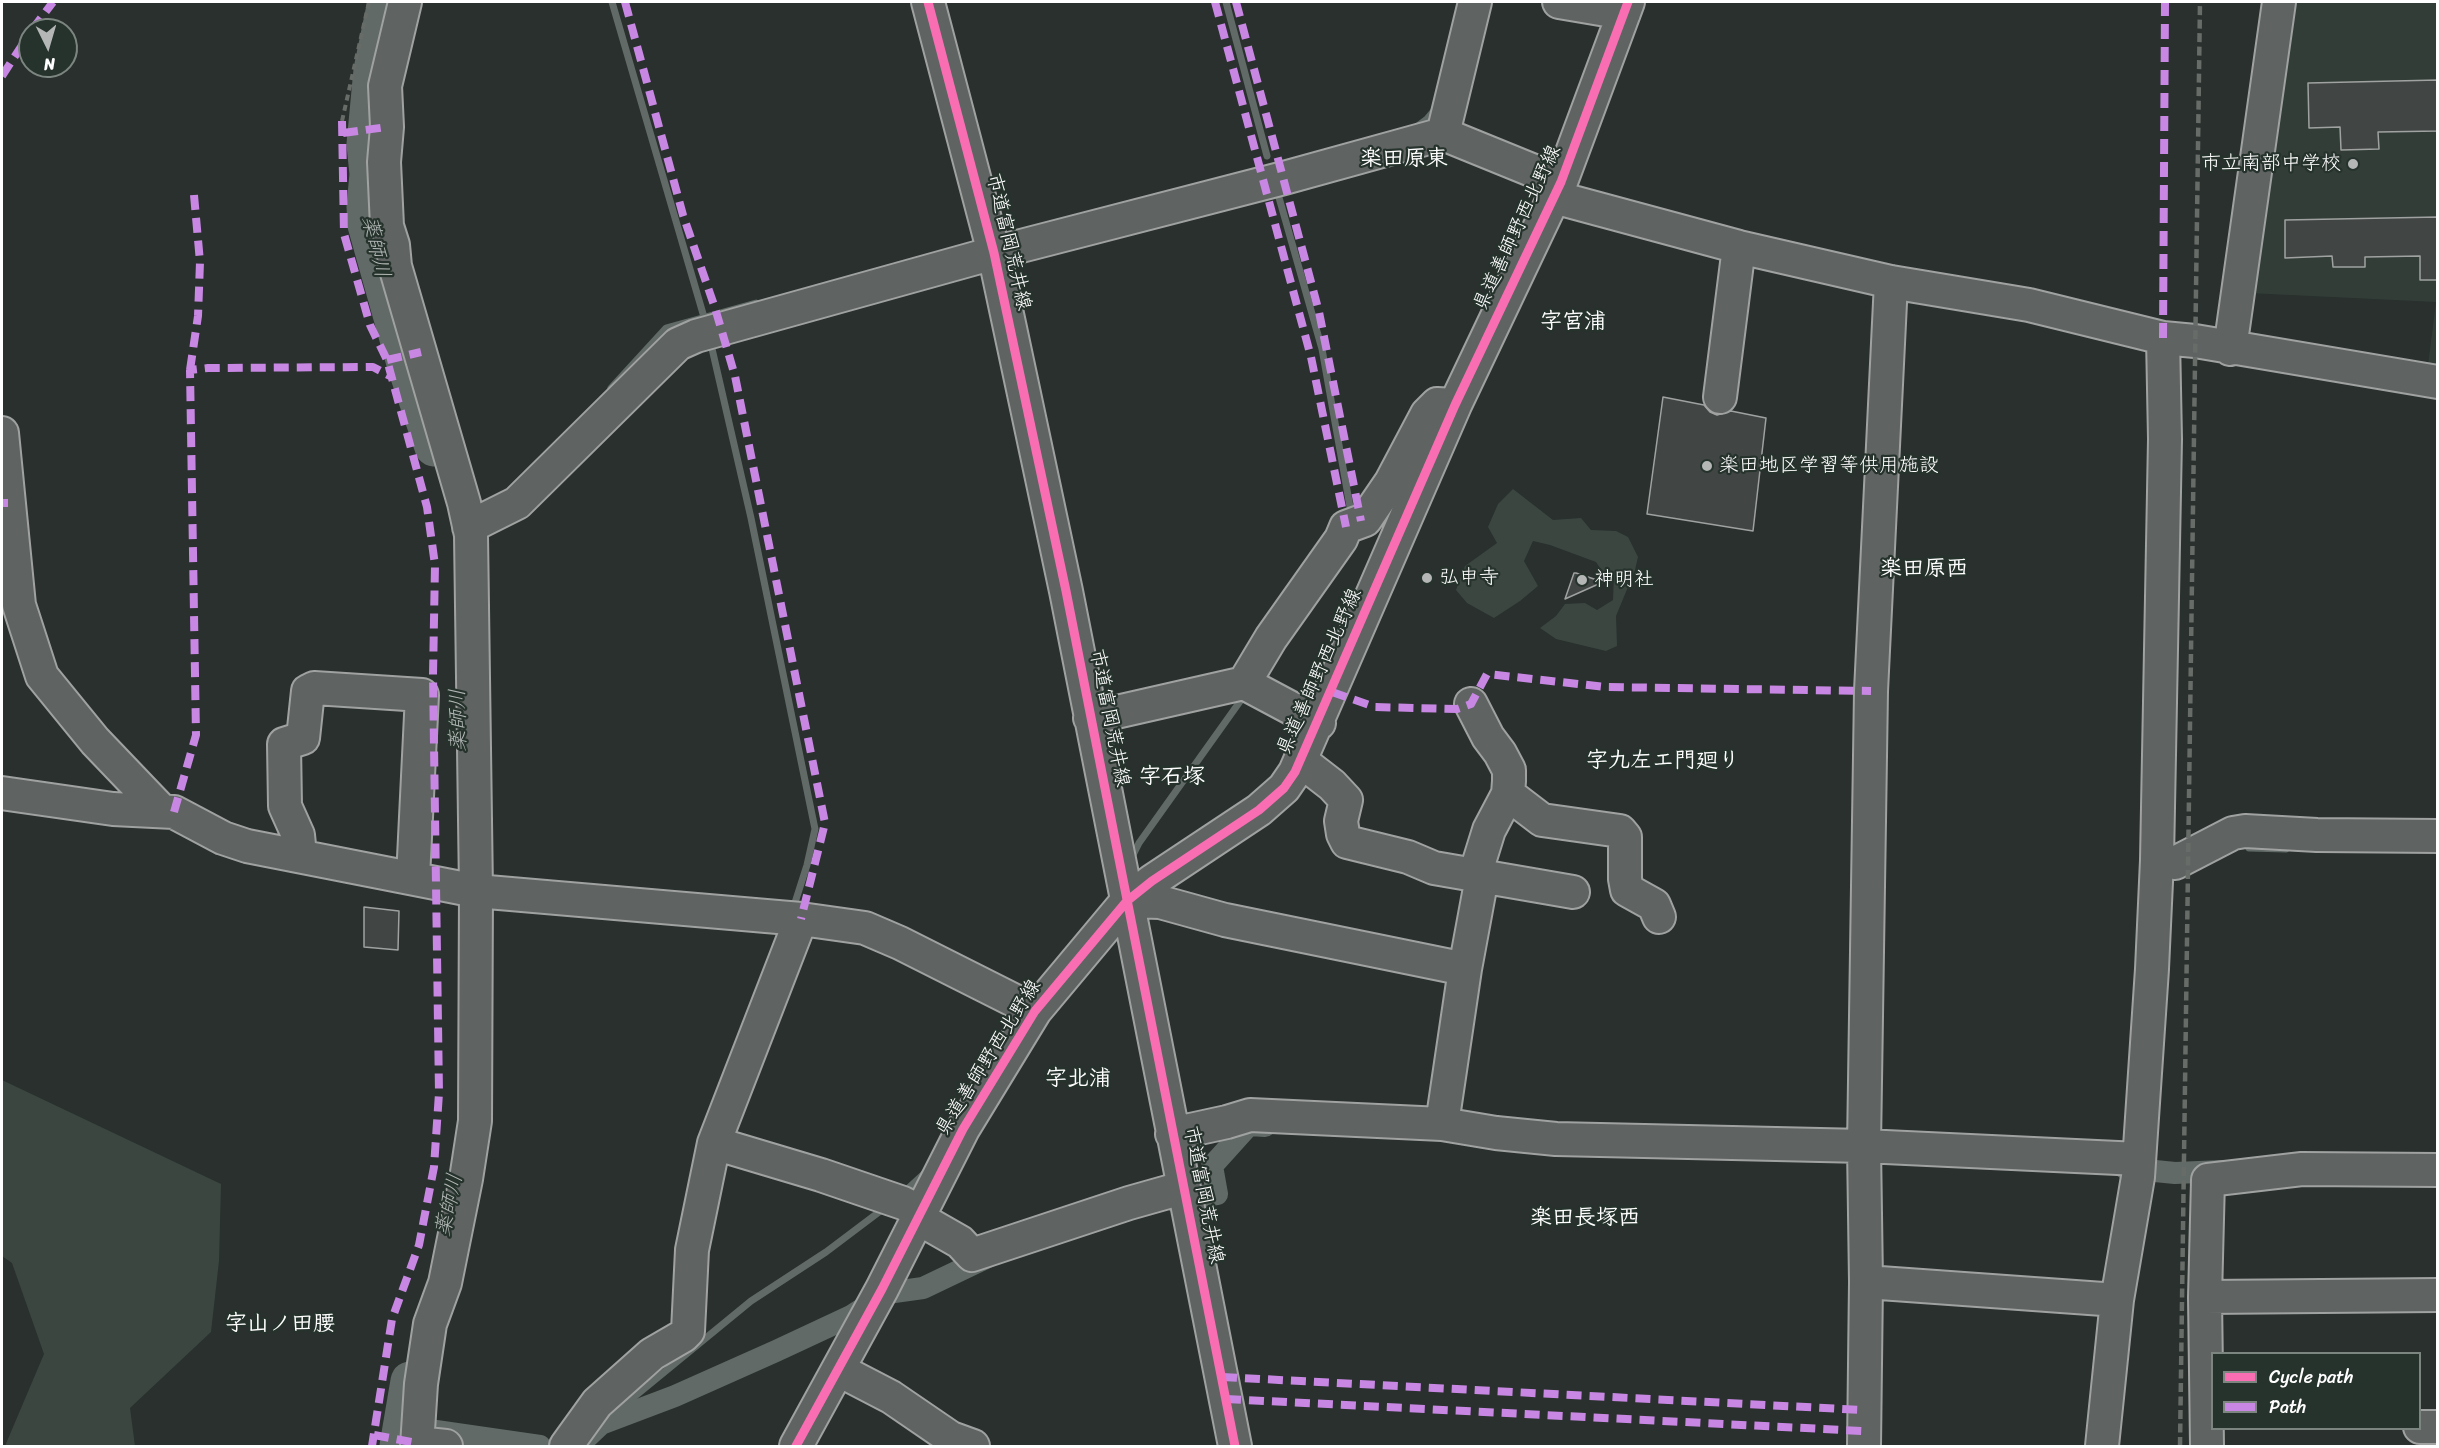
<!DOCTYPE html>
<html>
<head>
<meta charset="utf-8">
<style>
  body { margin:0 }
  #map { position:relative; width:2439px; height:1448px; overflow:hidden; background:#29302d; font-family:Sriracha,sans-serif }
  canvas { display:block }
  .frame { position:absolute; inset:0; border:3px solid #fff; pointer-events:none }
  .legend { position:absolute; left:2211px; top:1352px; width:210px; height:78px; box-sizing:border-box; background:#26332d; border:2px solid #7d8581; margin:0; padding:8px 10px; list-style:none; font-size:18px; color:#fff }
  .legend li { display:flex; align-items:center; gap:12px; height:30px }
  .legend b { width:30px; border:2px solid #7d8581 }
  .north { position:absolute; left:18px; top:18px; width:60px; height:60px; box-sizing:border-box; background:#26332d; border:2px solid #7d8581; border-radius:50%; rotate:175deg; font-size:16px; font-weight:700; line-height:24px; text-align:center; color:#fff }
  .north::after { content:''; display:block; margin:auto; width:21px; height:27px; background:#b4b7b6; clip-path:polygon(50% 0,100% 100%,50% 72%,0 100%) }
</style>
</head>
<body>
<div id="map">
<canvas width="2439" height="1448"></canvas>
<div class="frame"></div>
<ul class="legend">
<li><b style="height:8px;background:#f96db3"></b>Cycle path</li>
<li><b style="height:8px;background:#c787e3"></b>Path</li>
</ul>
<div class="north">N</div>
</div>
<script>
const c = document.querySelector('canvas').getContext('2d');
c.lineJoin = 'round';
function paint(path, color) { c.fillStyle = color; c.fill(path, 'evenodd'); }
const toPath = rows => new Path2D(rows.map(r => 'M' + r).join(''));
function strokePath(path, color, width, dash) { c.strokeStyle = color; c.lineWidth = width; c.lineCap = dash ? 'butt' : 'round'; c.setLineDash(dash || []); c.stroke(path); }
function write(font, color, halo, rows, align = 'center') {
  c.font = font + ' Sriracha,"Klee One",sans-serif'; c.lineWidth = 4.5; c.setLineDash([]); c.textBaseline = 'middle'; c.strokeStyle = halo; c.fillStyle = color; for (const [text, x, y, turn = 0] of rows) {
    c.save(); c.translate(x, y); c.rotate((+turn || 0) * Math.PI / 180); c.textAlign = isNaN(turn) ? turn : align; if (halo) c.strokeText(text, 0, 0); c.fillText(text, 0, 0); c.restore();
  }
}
paint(toPath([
  [2293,2,2437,2,2437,375,2427,373,2436,302,2248,293]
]), '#323d38');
paint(toPath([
  [1513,489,1553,520,1581,518,1591,530,1616,531,1628,537,1638,557,1635,570,1616,616,1617,646,1606,651,1556,639,1540,628,1556,616,1565,604,1585,603,1597,610,1613,600,1614,575,1602,571,1596,562,1550,545,1533,541,1524,561,1538,586,1520,601,1494,618,1467,603,1456,590,1465,566,1497,543,1488,527,1498,504],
  [2,1080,221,1184,219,1261,211,1332,130,1408,135,1446,5,1446,44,1354,12,1263,2,1256]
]), '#3b4641');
strokePath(toPath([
  [612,2,706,324],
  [1226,2,1267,156],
  [1415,128,1427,119,1437,107],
  [1278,194,1322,349,1352,518],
  [710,340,751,518,815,829,807,865,792,912],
  [611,388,666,328,756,303],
  [2249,848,2286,849],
  [1130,861,1139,843,1246,693],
  [992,1052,1013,1018],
  [903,1193,928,1170],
  [601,1424,751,1301,826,1252,887,1206]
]), '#616a66', 7);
strokePath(toPath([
  [2125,1168,2175,1173,2223,1171],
  [1173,1200,1217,1194,1212,1166,1249,1125,1265,1126],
  [433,1439,436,1431,540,1446],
  [581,1443,601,1424,675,1396,776,1351,851,1316,887,1293,923,1288,992,1255]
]), '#616a66', 22);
strokePath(toPath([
  [387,2,373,70,366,144,369,174,366,207,367,225,407,367,434,447],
  [399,1446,410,1381]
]), '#616a66', 39);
const building = toPath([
  [2438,80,2438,131,2378,132,2379,149,2341,150,2340,127,2309,128,2308,83,2438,80],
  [2438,217,2438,280,2420,280,2420,256,2365,257,2365,267,2333,267,2332,256,2285,258,2285,220,2438,217],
  [1663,397,1704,405,1710,412,1717,415,1731,411,1766,418,1753,531,1647,514,1663,397],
  [1574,573,1576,573,1603,582,1565,599,1574,573],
  [364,907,399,911,398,950,364,947,364,907]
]);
paint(building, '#414644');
strokePath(building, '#9fa2a0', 1.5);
const minor = toPath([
  [405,2,385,86,387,127,384,162,387,226,393,245,395,266,464,503,471,535,476,891,475,1121,466,1179,445,1283,430,1324,421,1384,417,1446],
  [928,2,994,253,1066,591,1235,1446],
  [1559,2,1624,13],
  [1443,134,1475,2],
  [1554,197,1739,247,1891,282,2029,305,2163,338,2195,341,2438,382],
  [2230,349,2279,2],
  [1720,397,1739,247],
  [2,433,19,605,42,676,95,741,161,810],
  [469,527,517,503,678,344,696,336,994,253,1284,178,1443,134,1561,182],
  [1244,683,1319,723],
  [1471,704,1488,737,1500,753,1509,770,1509,781,1508,794,1489,830,1475,875],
  [1090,718,1244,683,1271,638,1341,539,1346,527,1365,520,1391,482,1427,414,1437,404,1455,405],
  [1301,761,1332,785,1346,800,1341,821,1343,834,1347,842,1408,857,1434,868,1573,892],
  [2,793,113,809,174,812,223,838,247,846,476,891,801,919,865,928,900,943,1035,1011],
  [1508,794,1542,820,1620,831,1625,837,1625,879,1627,890,1654,905,1659,917],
  [300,855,298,835,285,806,284,744,303,738,308,691,314,688,422,695,413,878],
  [2157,860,2175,863,2233,833,2245,831,2317,835,2438,836],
  [1127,901,1160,902,1225,920,1465,969],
  [1442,1124,1465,969,1482,877],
  [1172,1134,1227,1122,1250,1115,1442,1124,1496,1133,1556,1139,1864,1146,2139,1159],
  [714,1143,821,1175,903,1203,921,1212],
  [918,1218,960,1242,972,1255,1129,1203,1182,1188],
  [1866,1282,2117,1300],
  [2205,1297,2438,1295],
  [839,1370,891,1397,951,1438,973,1446],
  [2420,1427,2438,1427],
  [417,1443,446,1446],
  [566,1446,597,1403,652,1354,683,1336,688,1331,692,1250,714,1143,801,919],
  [796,1446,882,1289,963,1129,1035,1011,1127,901,1152,881,1259,810,1284,788,1295,772,1455,405,1561,182,1628,2],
  [1864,1446,1866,1282,1864,1146,1871,691,1891,282],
  [2102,1446,2117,1300,2138,1177,2152,969,2157,860,2165,439,2163,338],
  [2207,1446,2205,1297,2208,1180,2302,1169,2438,1170]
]);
strokePath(minor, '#9fa2a0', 36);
strokePath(toPath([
  [342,121,369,2]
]), '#686c69', 4, [6, 4.5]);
strokePath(minor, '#5f6362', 32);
strokePath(toPath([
  [2180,1446,2200,2]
]), '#686c69', 4.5, [9, 4.5]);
strokePath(toPath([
  [625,2,683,215,715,308,735,376,825,823,801,919],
  [1215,2,1311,357,1346,527],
  [1236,2,1319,312,1361,521],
  [32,30,53,2],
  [2,76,30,33],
  [342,121,344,234,370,325,387,360,427,507,435,565,433,675,439,1093,434,1167,419,1245,392,1319,372,1446],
  [343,133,387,127],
  [2163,338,2165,2],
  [387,360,421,352],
  [190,370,198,316,200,262,194,195],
  [2,503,8,503],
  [1332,692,1375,707,1457,709,1471,704,1487,674,1606,687,1871,691],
  [174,812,196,735,190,370,208,368,373,367,390,376],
  [1222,1377,1863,1410],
  [1226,1399,1863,1431],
  [374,1435,417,1443]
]), '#c787e3', 8, [15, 8]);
strokePath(toPath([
  [928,2,994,253,1066,591,1235,1446],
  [796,1446,882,1289,963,1129,1035,1011,1127,901,1152,881,1259,810,1284,788,1295,772,1455,405,1561,182,1628,2]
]), '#f96db3', 9);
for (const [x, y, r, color] of [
  [2353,164,6,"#b4b7b6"],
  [1707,466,6,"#b4b7b6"],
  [1427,578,6,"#b4b7b6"],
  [1582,580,6,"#b4b7b6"]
]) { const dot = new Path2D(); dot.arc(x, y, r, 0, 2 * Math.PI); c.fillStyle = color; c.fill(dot); strokePath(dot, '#26332d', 2); }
write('20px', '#fff', '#26332d', [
  ["市立南部中学校",2341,164,"right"],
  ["楽田地区学習等供用施設",1719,466],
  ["弘申寺",1439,578],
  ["神明社",1594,580]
], 'left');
write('20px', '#fff', '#26332d', [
  ["県道善師野西北野線",1518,228,-65],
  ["市道富岡荒井線",1008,242,77],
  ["県道善師野西北野線",1320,672,-66],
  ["市道富岡荒井線",1109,718,79],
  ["県道善師野西北野線",989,1058,-58],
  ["市道富岡荒井線",1203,1195,79]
]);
write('italic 21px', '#b3b8b6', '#26332d', [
  ["薬師川",375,247,77],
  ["薬師川",459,720,-91],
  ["薬師川",450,1205,-78]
]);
write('bold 22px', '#fff', '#26332d', [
  ["楽田原東",1404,159],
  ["字宮浦",1573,322],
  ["楽田原西",1924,569],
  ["字九左エ門廻り",1663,761],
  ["字石塚",1172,777],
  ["字北浦",1078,1079],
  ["楽田長塚西",1585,1218],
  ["字山ノ田腰",280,1324]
]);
</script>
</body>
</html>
